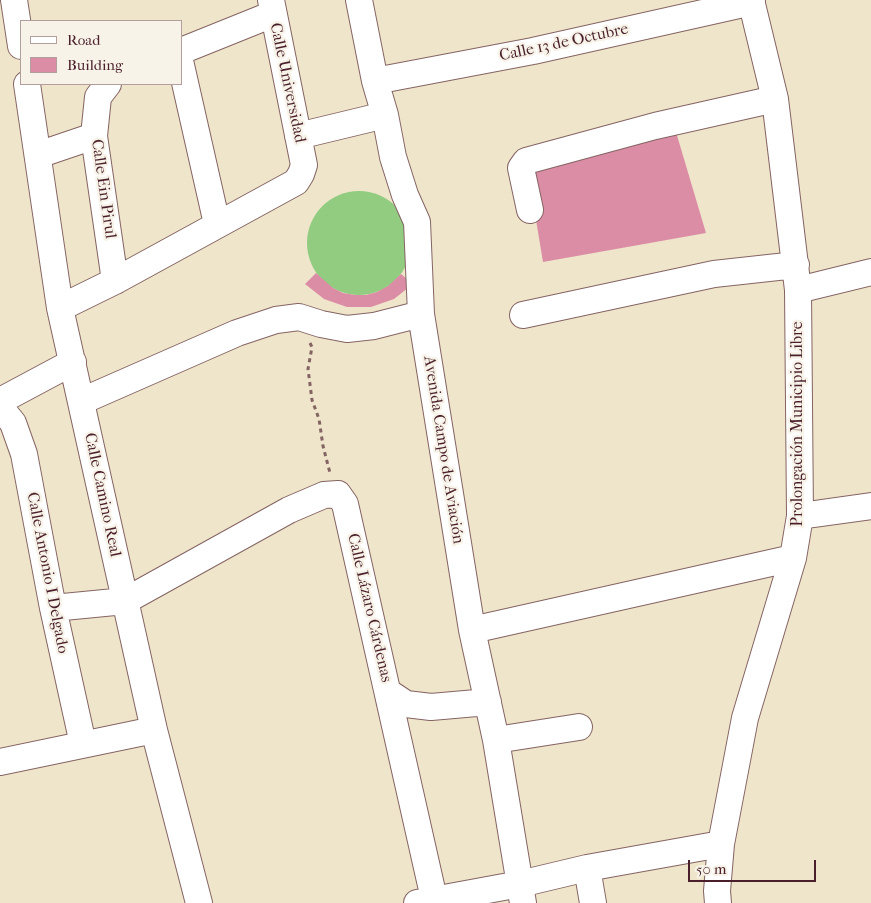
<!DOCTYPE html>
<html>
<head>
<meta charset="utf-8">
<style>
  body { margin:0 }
  #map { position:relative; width:871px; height:903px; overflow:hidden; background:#efe5ca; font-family:"IM FELL French Canon",serif }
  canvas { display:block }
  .legend { position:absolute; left:20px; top:20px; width:162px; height:65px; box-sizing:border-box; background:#f7f3e8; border:1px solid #b29e9c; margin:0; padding:6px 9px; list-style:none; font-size:15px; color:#4a1f2b }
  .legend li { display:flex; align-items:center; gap:10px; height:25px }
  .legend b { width:25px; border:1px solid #b29e9c }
  .scale { position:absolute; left:688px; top:860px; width:128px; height:22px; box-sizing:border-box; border:2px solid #4a1f2b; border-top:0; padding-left:6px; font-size:15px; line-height:18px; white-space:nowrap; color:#4a1f2b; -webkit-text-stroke:4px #f7f3e8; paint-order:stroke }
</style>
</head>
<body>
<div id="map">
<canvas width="871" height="903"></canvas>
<ul class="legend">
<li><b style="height:6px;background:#fff"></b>Road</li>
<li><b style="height:14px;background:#dc8da6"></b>Building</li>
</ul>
<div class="scale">50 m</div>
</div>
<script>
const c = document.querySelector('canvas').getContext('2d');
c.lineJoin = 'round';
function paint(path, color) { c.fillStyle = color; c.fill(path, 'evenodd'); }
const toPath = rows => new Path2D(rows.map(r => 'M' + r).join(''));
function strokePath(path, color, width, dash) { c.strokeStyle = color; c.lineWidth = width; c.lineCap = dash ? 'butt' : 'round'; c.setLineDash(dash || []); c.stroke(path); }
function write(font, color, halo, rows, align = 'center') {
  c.font = font + ' "IM FELL French Canon",serif'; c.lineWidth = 4.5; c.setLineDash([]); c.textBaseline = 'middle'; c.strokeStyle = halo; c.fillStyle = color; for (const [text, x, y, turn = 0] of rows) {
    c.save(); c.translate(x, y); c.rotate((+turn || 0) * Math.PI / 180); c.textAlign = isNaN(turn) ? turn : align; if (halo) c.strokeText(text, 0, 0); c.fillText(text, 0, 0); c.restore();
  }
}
paint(toPath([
  '307 243a52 52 0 1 1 104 0a52 52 0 1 1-104 0Z'
]), '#91cc80');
paint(toPath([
  [676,132,706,233,543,262,528,172],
  [316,273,333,288,343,293,355,295,366,295,377,292,388,286,401,274,413,284,394,299,371,307,347,307,324,299,305,284]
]), '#dc8da6');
const minor = toPath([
  [14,0,21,46],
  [359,0,375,81,385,115,393,157,405,195,417,222,421,314,472,630,496,740,523,903],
  [181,51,273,14],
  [181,65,217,224],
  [375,81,533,51,752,2],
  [27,84,60,308,154,730,199,903],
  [108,84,98,97,94,136,115,281],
  [298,136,385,115],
  [38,155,94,136],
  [530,210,521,168,526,161,655,126,775,99],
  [798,290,871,272],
  [60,308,115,281,296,182,301,174,304,165,271,0],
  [523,315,714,274,796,265],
  [0,401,73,362],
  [82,401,237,333,276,320,299,317,321,324,347,329,374,326,421,314],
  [0,407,13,423,24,454,53,608,83,744],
  [800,516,871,506],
  [53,608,125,601,289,510,324,495,338,494,345,504,435,903],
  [472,630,793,558],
  [388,692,406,704,431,707,488,702],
  [496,740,579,727],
  [0,762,154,730],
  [587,868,593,903],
  [417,903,520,884,587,868,721,844],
  [718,903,717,891,721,844,745,718,793,558,800,516,798,290,775,99,751,0]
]);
strokePath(minor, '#846463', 28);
strokePath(toPath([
  [310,343,312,347,308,369,312,400,319,419,323,446,330,473]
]), '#846463', 3, [4, 4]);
strokePath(minor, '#fff', 26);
write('16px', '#4a1f2b', '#f7f3e8', [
  ["Calle 13 de Octubre",564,43,-12],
  ["Calle Universidad",287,83,78],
  ["Calle Ein Pirul",103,189,82],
  ["Prolongación Municipio Libre",798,424,-90],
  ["Avenida Campo de Aviación",443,450,81],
  ["Calle Camino Real",102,495,78],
  ["Calle Antonio I Delgado",47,573,79],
  ["Calle Lázaro Cárdenas",369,608,77]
]);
</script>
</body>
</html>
